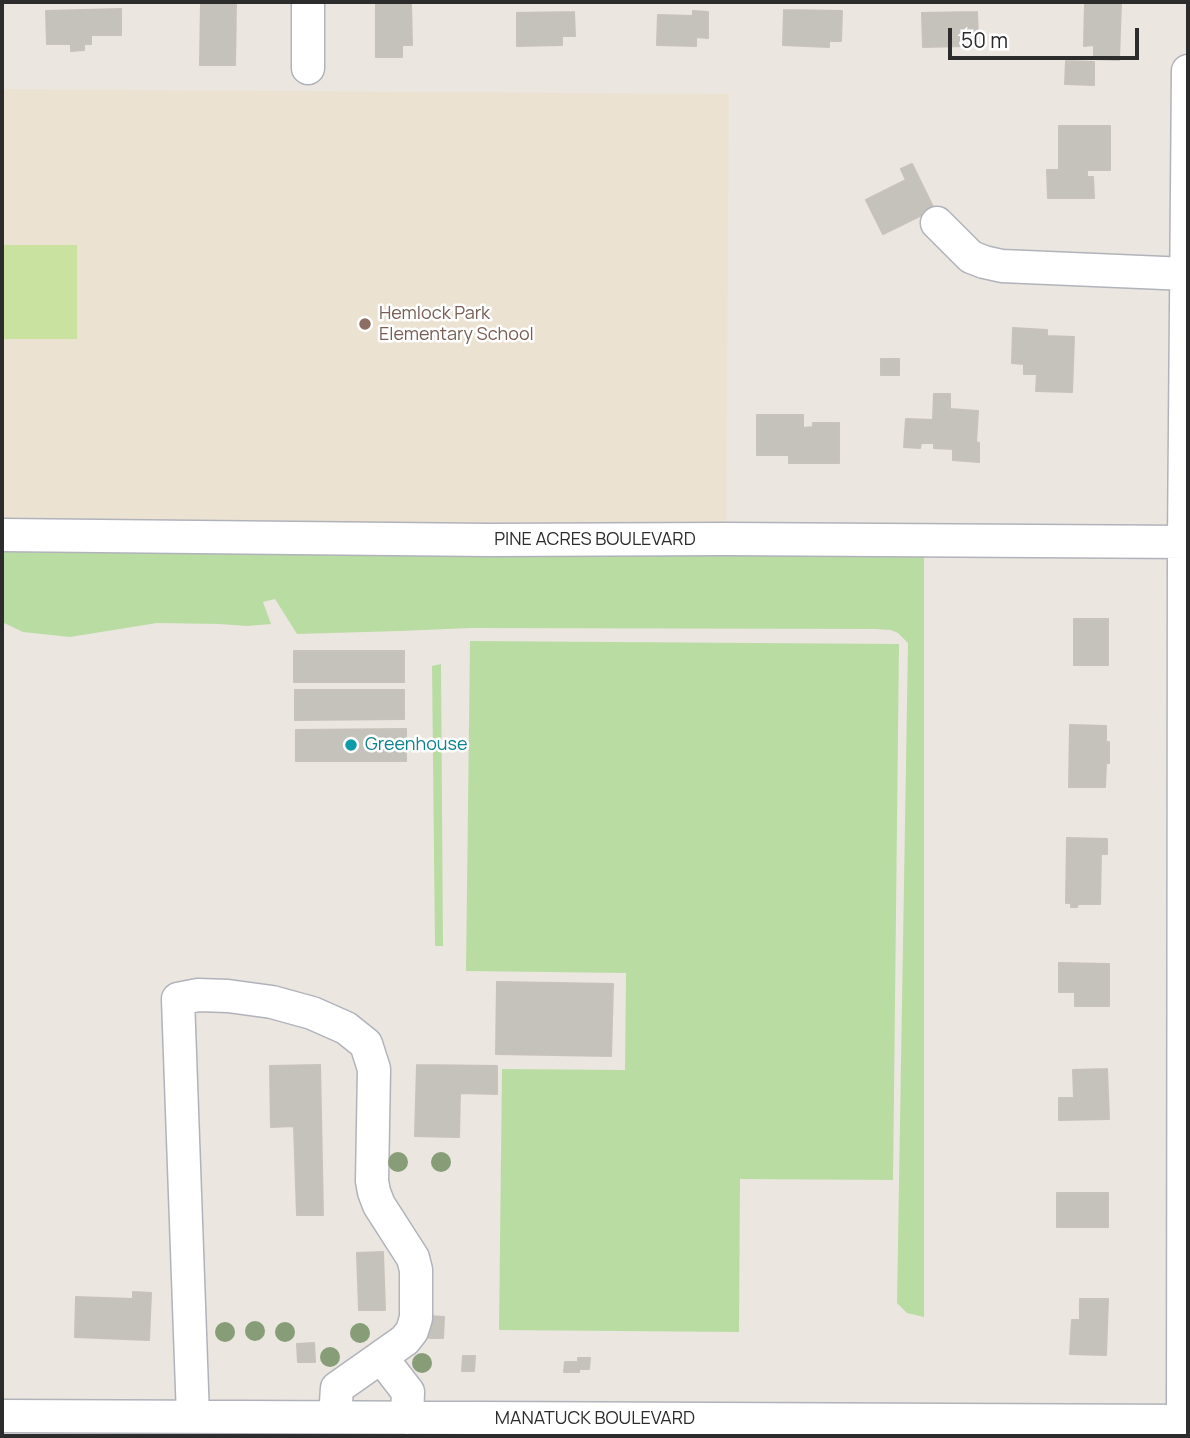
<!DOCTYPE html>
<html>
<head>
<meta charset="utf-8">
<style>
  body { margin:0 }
  #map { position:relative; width:1190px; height:1438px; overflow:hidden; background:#ece6e0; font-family:Manrope,sans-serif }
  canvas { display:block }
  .frame { position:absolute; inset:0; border:4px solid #2c2c2c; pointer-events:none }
  .scale { position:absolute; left:948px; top:28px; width:191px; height:32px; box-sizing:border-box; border:4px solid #2c2c2c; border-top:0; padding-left:9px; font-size:21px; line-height:24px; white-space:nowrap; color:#2c2c2c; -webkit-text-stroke:5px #fff; paint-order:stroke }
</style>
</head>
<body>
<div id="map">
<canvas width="1190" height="1438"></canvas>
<div class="frame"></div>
<div class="scale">50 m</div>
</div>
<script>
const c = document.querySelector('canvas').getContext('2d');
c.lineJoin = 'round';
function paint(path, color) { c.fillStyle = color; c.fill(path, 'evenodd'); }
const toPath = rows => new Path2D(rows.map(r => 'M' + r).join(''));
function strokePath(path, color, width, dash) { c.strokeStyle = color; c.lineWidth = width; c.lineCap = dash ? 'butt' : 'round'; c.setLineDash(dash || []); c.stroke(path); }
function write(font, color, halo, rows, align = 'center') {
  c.font = font + ' Manrope,sans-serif'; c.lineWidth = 5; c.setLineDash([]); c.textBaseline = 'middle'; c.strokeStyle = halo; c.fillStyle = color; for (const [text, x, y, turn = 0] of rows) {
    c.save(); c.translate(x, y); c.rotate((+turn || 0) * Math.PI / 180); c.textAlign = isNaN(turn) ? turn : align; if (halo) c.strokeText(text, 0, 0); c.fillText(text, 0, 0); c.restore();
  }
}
paint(toPath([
  [2,89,729,94,726,539,2,535]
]), '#ebe2d2');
paint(toPath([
  [2,535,924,540,924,1317,907,1313,897,1303,908,643,898,633,891,630,875,629,471,628,400,631,297,634,275,599,263,602,271,624,248,626,219,624,157,623,70,637,23,632,2,622],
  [470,641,899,644,893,1180,740,1179,739,1332,499,1330,502,1069,625,1070,626,973,466,971],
  [441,664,443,946,435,946,432,666]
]), '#b9dca3');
paint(toPath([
  [2,245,77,245,77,339,2,339]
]), '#c9e2a0');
const building = toPath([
  [201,2,236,2,235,65,200,65,201,2],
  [376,2,411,2,412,45,402,45,402,57,376,57,376,2],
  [1085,2,1121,2,1119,60,1094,59,1094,45,1084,46,1085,2],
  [121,9,121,35,91,35,91,44,84,44,84,50,71,51,71,44,47,44,46,11,121,9],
  [784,10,842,11,841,41,829,41,829,47,783,45,784,10],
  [693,11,708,12,708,38,696,37,696,46,657,45,658,15,693,16,693,11],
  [574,12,575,36,562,36,562,45,517,46,517,13,574,12],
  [977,12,978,37,964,37,965,46,923,47,922,13,977,12],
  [1066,61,1094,62,1094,85,1065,84,1066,61],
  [1059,126,1110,126,1110,170,1087,170,1087,177,1093,177,1094,198,1048,198,1047,170,1059,170,1059,126],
  [912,164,934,209,883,234,866,200,906,180,901,169,912,164],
  [1013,328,1047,330,1047,336,1074,337,1072,392,1036,391,1037,374,1024,374,1024,364,1012,363,1013,328],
  [881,359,899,359,899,375,881,375,881,359],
  [934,394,950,394,950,409,978,411,976,442,979,443,979,462,953,460,953,449,934,448,934,443,921,443,920,448,904,447,906,419,933,420,934,394],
  [757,415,803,415,803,428,813,427,813,423,839,423,839,463,789,463,789,455,757,455,757,415],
  [1074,619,1108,619,1108,665,1074,665,1074,619],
  [294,651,404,651,404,682,294,682,294,651],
  [295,690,404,690,404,719,295,720,295,690],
  [1070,725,1106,726,1106,742,1109,742,1109,763,1106,763,1105,787,1069,787,1070,725],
  [406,729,406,761,296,761,296,730,406,729],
  [1067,838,1107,839,1107,854,1101,854,1100,904,1078,904,1077,907,1071,907,1071,903,1066,903,1067,838],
  [1059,963,1109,964,1109,1006,1075,1006,1075,992,1059,992,1059,963],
  [497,982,613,984,611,1056,496,1054,497,982],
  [320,1065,323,1215,297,1215,294,1126,271,1127,270,1066,320,1065],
  [417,1065,497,1066,497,1094,460,1093,459,1137,415,1136,417,1065],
  [1107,1069,1109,1119,1059,1120,1059,1098,1074,1098,1073,1070,1107,1069],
  [1057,1193,1108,1193,1108,1227,1057,1227,1057,1193],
  [383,1252,385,1310,359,1310,357,1253,383,1252],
  [133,1292,151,1293,149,1340,75,1337,76,1297,133,1299,133,1292],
  [1080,1299,1108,1299,1106,1355,1070,1354,1072,1320,1080,1320,1080,1299],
  [429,1316,444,1317,443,1338,429,1338,429,1316],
  [314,1343,315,1362,298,1362,297,1344,314,1343],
  [463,1356,475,1356,474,1371,462,1371,463,1356],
  [578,1358,590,1358,589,1369,579,1369,579,1372,564,1372,565,1362,578,1362,578,1358]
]);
paint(building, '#c5c1bb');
strokePath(building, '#c7c2ba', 2);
const minor = toPath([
  [308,2,308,68],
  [937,223,971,257,984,262,1002,266,1187,274],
  [2,535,489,540,726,539,1188,542],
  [2,1416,1188,1421],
  [193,1417,178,999,198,995,228,996,272,1002,312,1013,346,1028,366,1044,374,1069,372,1181,374,1192,379,1205,413,1258,416,1270,416,1318,412,1331,405,1340,381,1357,408,1392,407,1418],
  [335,1417,337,1388,381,1357],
  [1183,1436,1184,542,1188,71]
]);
strokePath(minor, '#b1b3bb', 35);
strokePath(minor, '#fff', 32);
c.fillStyle = '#869d78';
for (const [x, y] of [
  [398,1162],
  [441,1162],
  [255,1331],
  [225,1332],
  [285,1332],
  [360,1333],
  [330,1357],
  [422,1363]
]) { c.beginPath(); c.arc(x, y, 10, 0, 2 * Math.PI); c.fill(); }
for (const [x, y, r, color] of [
  [365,324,7,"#8d6e63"],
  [351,745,7,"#0f9aa8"]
]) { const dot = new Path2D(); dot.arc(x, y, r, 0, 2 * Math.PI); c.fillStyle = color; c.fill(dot); strokePath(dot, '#fff', 2.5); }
write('18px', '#785e54', '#fff', [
  ["Hemlock Park",379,314],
  ["Elementary School",379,335]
], 'left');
write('18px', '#2c2c2c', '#fff', [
  ["PINE ACRES BOULEVARD",595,540],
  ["MANATUCK BOULEVARD",595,1419]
]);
write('18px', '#0d838f', '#fff', [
  ["Greenhouse",365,745]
], 'left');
</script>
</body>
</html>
